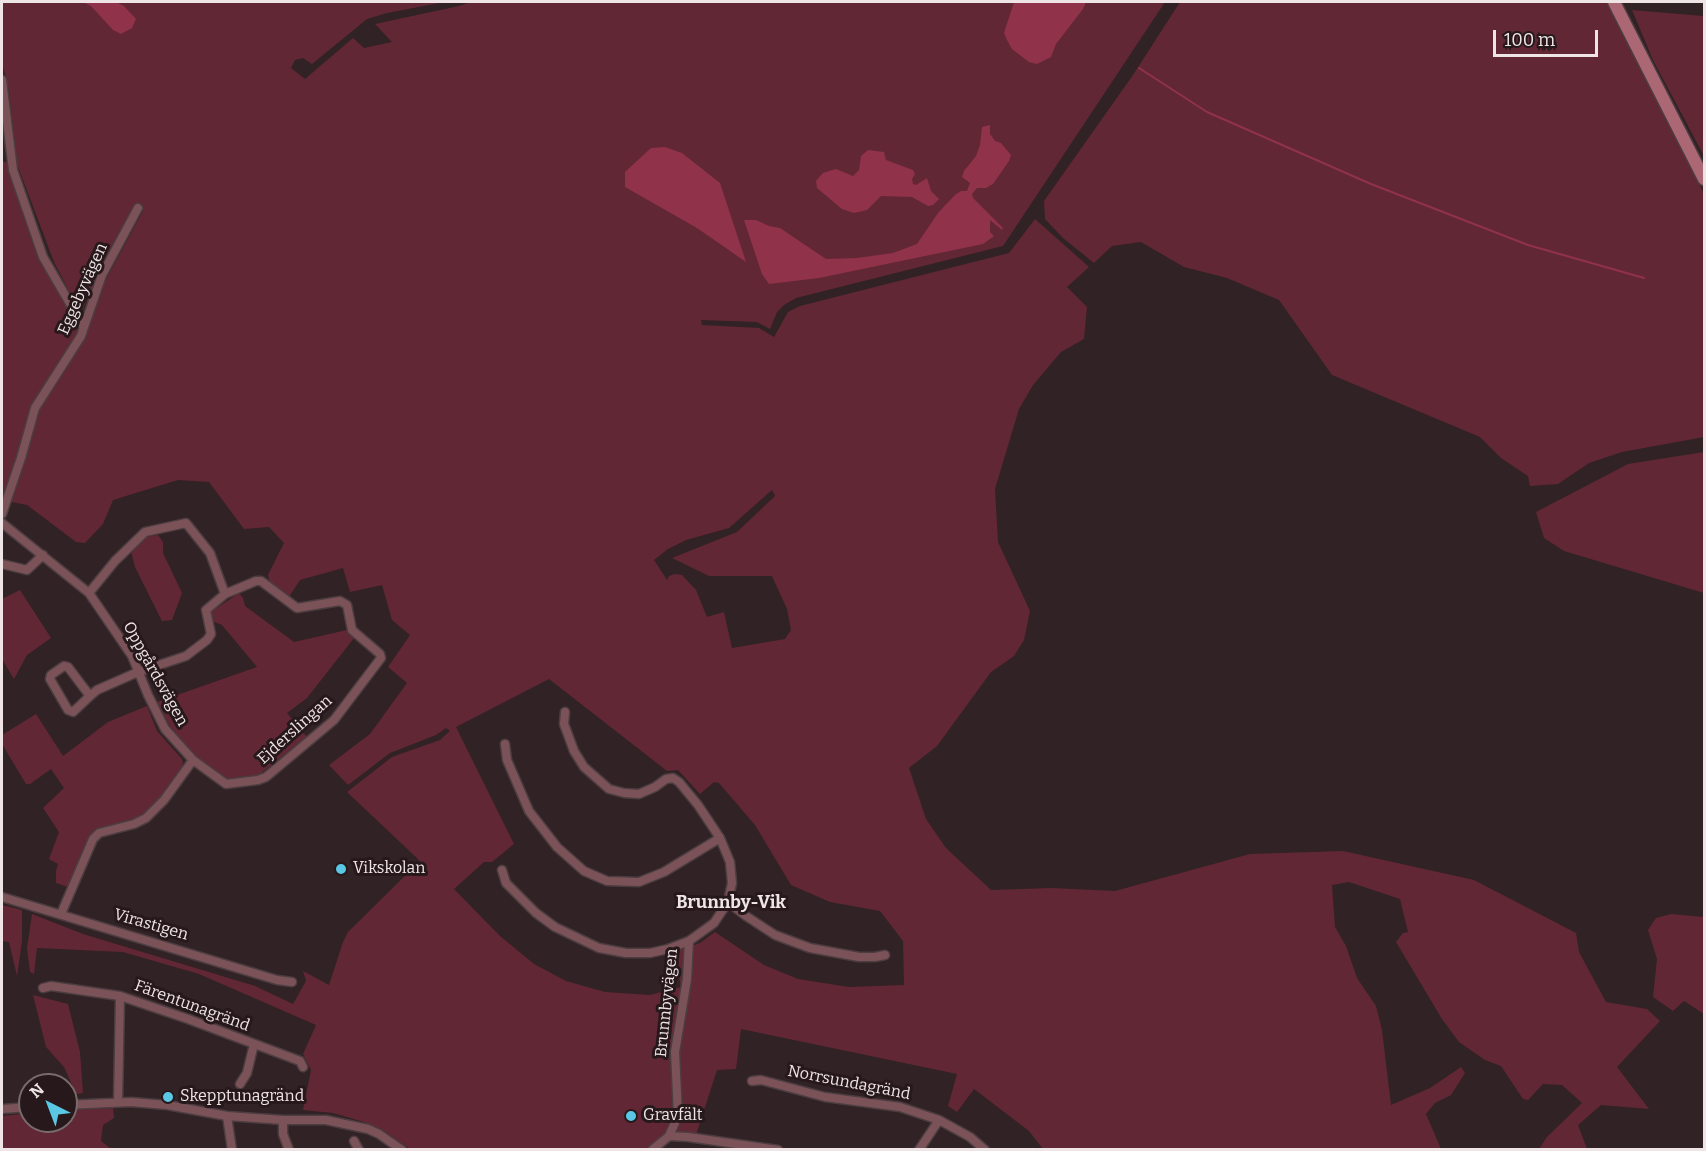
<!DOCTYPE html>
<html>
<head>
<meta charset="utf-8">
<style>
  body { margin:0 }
  #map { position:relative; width:1706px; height:1151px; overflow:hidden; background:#312225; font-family:Bitter,serif }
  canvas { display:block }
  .frame { position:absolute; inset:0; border:3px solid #efe5e6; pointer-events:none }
  .north { position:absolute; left:18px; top:1073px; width:60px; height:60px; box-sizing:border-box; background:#27191b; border:2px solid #776b6c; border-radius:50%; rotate:318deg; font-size:16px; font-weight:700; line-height:24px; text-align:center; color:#efe5e6 }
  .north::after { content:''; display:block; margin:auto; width:21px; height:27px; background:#5ac8e5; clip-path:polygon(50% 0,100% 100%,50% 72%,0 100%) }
  .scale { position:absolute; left:1493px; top:30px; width:105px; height:27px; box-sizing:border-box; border:3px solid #efe5e6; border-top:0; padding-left:8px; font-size:18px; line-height:21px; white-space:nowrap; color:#efe5e6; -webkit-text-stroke:4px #27191b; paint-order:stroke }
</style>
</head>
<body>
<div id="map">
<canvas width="1706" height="1151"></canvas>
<div class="frame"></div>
<div class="north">N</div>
<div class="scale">100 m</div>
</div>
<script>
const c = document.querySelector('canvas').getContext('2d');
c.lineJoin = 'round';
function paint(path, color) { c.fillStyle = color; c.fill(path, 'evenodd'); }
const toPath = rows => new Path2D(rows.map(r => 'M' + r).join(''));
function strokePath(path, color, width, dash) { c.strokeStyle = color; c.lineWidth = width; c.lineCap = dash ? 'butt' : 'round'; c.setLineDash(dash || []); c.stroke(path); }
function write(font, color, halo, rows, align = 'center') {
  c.font = font + ' Bitter,serif'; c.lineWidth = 6; c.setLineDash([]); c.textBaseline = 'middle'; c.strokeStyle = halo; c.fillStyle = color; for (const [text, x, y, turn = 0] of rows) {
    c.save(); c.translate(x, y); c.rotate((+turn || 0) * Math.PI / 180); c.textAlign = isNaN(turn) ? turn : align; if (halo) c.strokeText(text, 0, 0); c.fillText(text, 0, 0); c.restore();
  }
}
paint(toPath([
  [2,2,445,2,387,13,367,19,312,64,303,58,295,60,291,68,305,79,353,38,364,48,392,42,375,24,459,6,470,2,1165,2,1003,246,796,298,784,305,777,312,770,329,757,322,701,320,702,325,759,328,774,337,788,312,800,306,1009,253,1035,219,1089,267,1067,287,1087,307,1084,339,1061,352,1033,385,1019,409,995,489,998,542,1030,611,1024,640,1014,656,991,672,937,746,909,768,926,819,946,848,991,890,1052,888,1115,891,1250,854,1343,851,1474,880,1576,933,1579,952,1606,1002,1647,1009,1660,1021,1617,1067,1649,1109,1601,1105,1578,1125,1587,1149,1539,1149,1547,1137,1582,1103,1562,1085,1543,1084,1528,1100,1523,1099,1501,1066,1485,1060,1459,1042,1442,1019,1396,942,1403,933,1408,932,1400,899,1349,882,1332,885,1335,927,1346,946,1357,978,1376,1006,1382,1030,1391,1105,1430,1088,1461,1067,1465,1073,1451,1095,1435,1103,1426,1114,1441,1149,1043,1149,1029,1131,974,1089,957,1112,948,1106,957,1074,741,1029,736,1069,717,1070,694,1141,671,1141,660,1150,410,1149,383,1130,364,1122,333,1113,303,1110,311,1070,303,1054,316,1025,199,974,123,952,37,948,34,974,30,972,27,948,32,914,83,934,255,986,293,1004,306,981,303,971,329,985,343,942,348,932,420,861,347,792,392,757,440,740,450,731,446,728,436,735,390,753,348,785,329,765,370,734,407,683,388,667,410,635,392,620,382,585,350,592,343,568,300,580,289,597,270,583,268,575,284,543,269,527,244,529,209,482,178,480,113,500,103,524,85,543,76,542,27,505,12,502,2,507,2,161,8,163,38,259,76,321,86,330,104,283,143,211,134,206,87,298,83,310,69,291,54,262,17,164,9,90,2,63],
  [772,490,775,496,737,532,672,558,709,576,772,576,787,609,791,630,785,639,732,648,724,612,707,617,696,590,682,575,675,574,669,576,667,580,654,560,668,549,686,540,729,528],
  [549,679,667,771,678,770,700,794,714,782,719,783,755,825,791,885,830,902,880,911,903,941,904,985,849,987,798,979,764,965,715,932,700,943,674,952,681,987,650,995,605,992,566,981,534,964,500,936,454,889,484,862,492,862,514,844,456,727],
  [1180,2,1608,2,1704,194,1704,437,1622,452,1589,463,1558,484,1530,486,1528,476,1501,458,1480,437,1332,375,1279,300,1227,278,1184,267,1141,242,1112,246,1094,263,1063,238,1045,219,1044,201,1133,75],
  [1632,10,1703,16,1704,14,1704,156,1653,60],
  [1704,452,1704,593,1564,551,1544,538,1536,512,1628,464],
  [158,535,163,542,163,553,182,593,172,620,162,621,135,567,131,552,146,537],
  [20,590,51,638,27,655,14,679,2,659,2,599],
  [239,593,243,598,245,606,294,642,347,630,354,638,307,698,287,713,307,737,256,777,232,781,224,779,195,756,171,728,157,702,257,667,222,625,212,621,211,612],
  [147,706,157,731,182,759,183,763,180,771,157,803,144,815,134,821,91,836,68,887,56,883,56,871,58,864,49,859,59,832,43,808,64,788,51,769,30,784,26,784,2,744,2,735,36,714,63,756,108,722],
  [2,905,22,910,22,941,17,976,9,942,2,941],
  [1671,914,1704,917,1704,1014,1684,1001,1673,1011,1653,997,1657,959,1648,930,1656,918],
  [33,995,68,1004,80,1052,83,1093,76,1094,64,1067,46,1047],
  [113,1108,114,1118,103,1125,101,1141,111,1149,2,1149,2,1116,30,1113,30,1121,66,1121,66,1110]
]), '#622734');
paint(toPath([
  [83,2,116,2,124,6,136,19,132,28,121,34,113,30,91,6],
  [1014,2,1086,2,1083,9,1056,44,1051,57,1037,64,1029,62,1012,49,1007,40,1004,33],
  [990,125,990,134,995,141,1001,143,1011,155,1009,161,993,184,986,188,977,188,972,194,973,198,1003,228,1002,230,990,220,990,232,994,236,983,244,819,278,769,284,762,274,744,220,756,220,769,226,780,228,826,259,857,258,893,253,917,244,938,213,955,195,961,191,967,191,970,183,962,177,964,171,976,156,980,145,982,127],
  [665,147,682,153,720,183,746,262,697,228,625,187,625,172,651,148],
  [868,150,884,152,886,160,913,170,915,174,912,179,913,184,916,185,927,178,931,191,939,199,933,205,928,206,912,197,881,196,867,210,854,213,842,209,817,188,816,181,823,173,836,169,853,176,859,170,861,156]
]), '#90324a');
strokePath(toPath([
  [1139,68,1207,112,1371,184,1528,245,1644,278]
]), '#90324a', 2);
const minor = toPath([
  [2,80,13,170,43,257,83,326],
  [2,514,21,458,35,408,81,336,102,275,138,208],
  [2,523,89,593,132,656,148,695,165,729,193,760,164,800,146,818,134,824,99,833,93,839,61,914],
  [2,564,27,570,43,555],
  [89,593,115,561,145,532,186,523,210,553,225,594,206,610,211,634,207,640,186,656,138,672,97,690,90,696,68,667,64,666,51,675,50,679,68,710,73,712,90,696],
  [565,712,564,724,574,751,584,767,609,789,624,793,639,794,655,787,666,779,673,778,679,782,698,805,720,838,730,862,732,883,728,902,746,916,775,935,810,948,859,957,875,957,885,955],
  [505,744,507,760,529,811,557,847,584,871,607,881,639,882,664,872,720,838],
  [193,760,226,784,258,780,266,777,334,720,381,658,380,654,352,630,347,605,340,601,297,608,261,581,256,581,225,594],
  [502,870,506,883,536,913,555,927,599,948,626,953,650,953,668,949,689,941],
  [2,897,277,980,292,982],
  [43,988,51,986,120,996,188,1019,300,1061,303,1067],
  [752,1081,761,1080,825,1097,900,1107,939,1120,970,1137,985,1150],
  [240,1084,247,1073,254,1044],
  [118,1102,120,996],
  [66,1105,131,1102,167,1105,227,1116,283,1120,326,1120,368,1129,379,1134,402,1150],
  [2,1109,30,1107],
  [227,1116,232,1150],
  [283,1120,283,1134,289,1150],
  [669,1136,688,1137,778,1150],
  [354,1141,359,1150],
  [652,1150,669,1136,678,1116,675,1052,687,979,689,941,714,923,728,902],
  [919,1150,939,1120]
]);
const secondary = toPath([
  [1614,2,1704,179]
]);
strokePath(minor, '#4c3d40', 11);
strokePath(secondary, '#4c3d40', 15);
strokePath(minor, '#7c5259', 8);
strokePath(secondary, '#ab6874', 12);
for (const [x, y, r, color] of [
  [341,869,6,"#5ac8e5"],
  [168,1097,6,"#5ac8e5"],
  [631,1116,6,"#5ac8e5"]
]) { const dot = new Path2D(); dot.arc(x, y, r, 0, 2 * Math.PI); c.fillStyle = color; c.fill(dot); strokePath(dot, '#27191b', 2); }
write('16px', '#efe5e6', '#27191b', [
  ["Eggebyvägen",83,289,-66],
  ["Oppgårdsvägen",155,674,61],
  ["Ejderslingan",295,730,-42],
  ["Virastigen",151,925,16],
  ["Brunnbyvägen",667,1003,-84],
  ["Färentunagränd",192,1006,20],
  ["Norrsundagränd",849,1083,11]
]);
write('16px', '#efe5e6', '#27191b', [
  ["Vikskolan",353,869],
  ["Skepptunagränd",180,1097],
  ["Gravfält",643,1116]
], 'left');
write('bold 18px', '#efe5e6', '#27191b', [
  ["Brunnby-Vik",731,903]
]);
</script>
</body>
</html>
